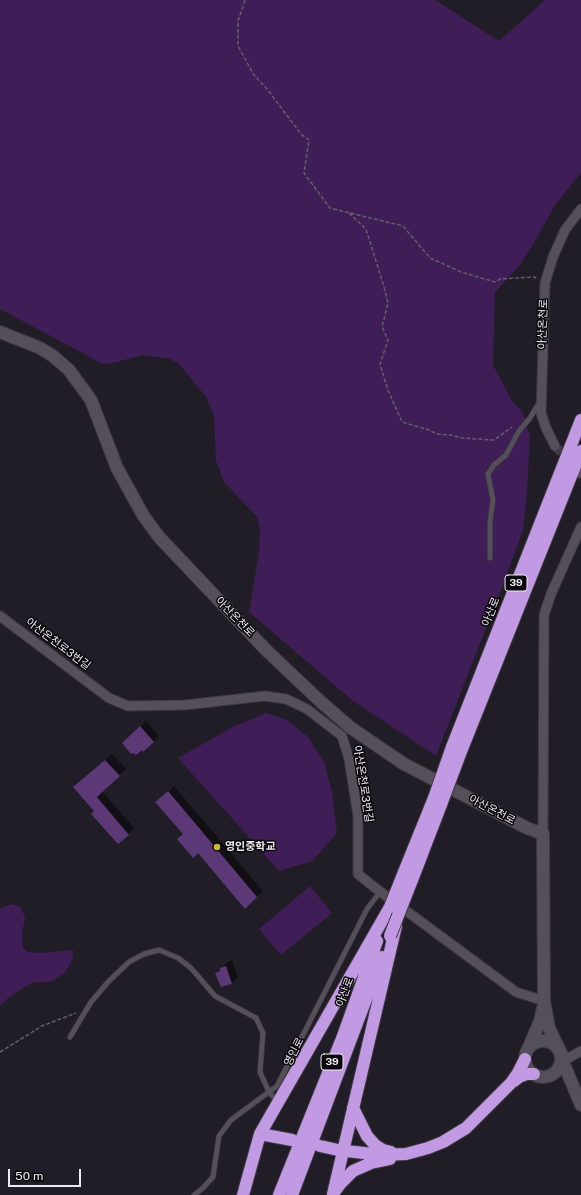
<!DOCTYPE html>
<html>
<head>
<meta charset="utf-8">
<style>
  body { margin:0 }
  #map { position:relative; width:581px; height:1195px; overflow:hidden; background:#211d26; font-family:"Public Sans",sans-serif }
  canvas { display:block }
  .scale { position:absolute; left:8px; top:1169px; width:73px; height:18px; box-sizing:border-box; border:2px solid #eeeaf1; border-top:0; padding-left:5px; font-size:12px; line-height:14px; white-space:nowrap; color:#eeeaf1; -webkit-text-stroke:3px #0a080c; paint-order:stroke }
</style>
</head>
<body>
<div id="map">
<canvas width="581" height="1195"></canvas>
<div class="scale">50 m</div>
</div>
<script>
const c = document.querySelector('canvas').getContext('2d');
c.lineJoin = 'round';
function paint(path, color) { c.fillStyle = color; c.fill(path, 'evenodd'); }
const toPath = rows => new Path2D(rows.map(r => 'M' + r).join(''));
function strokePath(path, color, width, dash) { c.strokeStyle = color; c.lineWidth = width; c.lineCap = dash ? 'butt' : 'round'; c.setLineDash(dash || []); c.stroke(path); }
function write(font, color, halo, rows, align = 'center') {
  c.font = font + ' "Public Sans","Noto Sans KR",sans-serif'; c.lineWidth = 3; c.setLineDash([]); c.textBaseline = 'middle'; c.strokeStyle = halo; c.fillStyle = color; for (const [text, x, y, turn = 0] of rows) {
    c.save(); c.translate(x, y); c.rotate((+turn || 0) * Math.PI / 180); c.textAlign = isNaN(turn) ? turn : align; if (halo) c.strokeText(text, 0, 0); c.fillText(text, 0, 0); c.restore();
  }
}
paint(toPath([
  [0,0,435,0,499,41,545,0,581,0,581,173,555,205,534,243,520,265,495,292,493,365,512,401,522,411,530,436,527,494,523,530,504,582,436,756,353,701,249,612,259,551,260,530,257,517,224,482,216,461,214,416,206,397,179,364,170,359,143,355,109,364,101,363,0,309],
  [266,713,287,720,307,736,324,761,332,792,337,833,312,861,279,871,178,758,231,728],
  [310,886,332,913,281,955,259,929],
  [12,904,21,907,25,918,22,934,23,948,28,952,39,953,73,950,73,958,65,973,50,982,33,982,8,998,0,1006,0,908]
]), '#3f1d57');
paint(toPath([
  [146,721,159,736,153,742,129,737],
  [112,754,126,769,102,791,134,828,128,834,95,811,81,782],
  [174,786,263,891,245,907,184,833,163,797],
  [232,960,238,977,232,983,216,973,227,963]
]), '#0007');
paint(toPath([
  [140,726,154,742,143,752,142,750,136,755,133,753,131,754,122,743],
  [105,760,120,776,97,797,129,835,118,844,91,814,94,811,73,787],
  [168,791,257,897,245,909,198,853,193,858,177,839,183,834,155,802],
  [226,966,232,984,221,987,215,973,220,971,220,968]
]), '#5c3877');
strokePath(toPath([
  [555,446,570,462]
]), '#403c44', 9, [9, 4.5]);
const lane = toPath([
  [490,558,490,522,493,500,488,474,494,465,506,455,519,431,530,418,539,403],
  [70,1037,91,1002,109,981,129,962,144,954,159,950,178,958,191,968,215,996,256,1018,263,1033,260,1072,269,1092,277,1101],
  [194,1195,203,1188,213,1177,219,1136,231,1120,277,1086,367,909,380,892]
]);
const street = toPath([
  [555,446,546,428,541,413,545,283,553,257,565,230,581,209],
  [580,473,581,473],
  [0,616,109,698,128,706,185,705,265,696,286,699,307,709,342,736,349,759,358,816,358,874,374,887,516,992,544,1001],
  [543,834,544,615,551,594,581,527],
  [560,1066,567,1059,581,1051]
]);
const secondary = toPath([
  [0,332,40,348,53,356,69,370,91,400,117,468,143,515,159,537,266,650,321,702,351,728,404,764,527,828,543,834,544,1001,549,1028,562,1055,563,1062,581,1105],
  '525 1059a18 18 0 1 1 36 0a18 18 0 1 1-36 0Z',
  [529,1047,540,1021,543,1008]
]);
const highway = toPath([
  [452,747,581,420],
  [462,749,581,451],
  [404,872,434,798],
  [412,880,442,802],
  [514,1081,519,1077,527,1074,534,1074],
  [353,1108,367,1136,375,1145,383,1150,391,1152],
  [260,1134,292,1140],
  [320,1146,338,1150,381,1155,406,1154,428,1148,443,1142,466,1128,511,1083,518,1073,525,1059],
  [335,1191,341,1183,353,1171,371,1163,390,1159],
  [333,1194,396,926],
  [243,1195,260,1134,390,907],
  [279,1195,343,1036,377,941],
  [292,1195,382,957]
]);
strokePath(lane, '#3d3941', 6);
strokePath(street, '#3d3941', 11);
strokePath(secondary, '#3d3941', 14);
strokePath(highway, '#3d3941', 14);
strokePath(toPath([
  [245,0,238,21,238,46,254,75,267,89,301,134,309,140,304,173,330,208,403,226,430,258,461,272,495,282,500,279,534,277,536,278],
  [349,213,366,229,384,287,388,303,382,327,388,340,380,364,388,390,402,422,429,430,437,434,451,435,462,438,494,440,512,427],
  [0,1052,42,1026,76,1013]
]), '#635f68', 1.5, [4, 2]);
strokePath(lane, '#544f59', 4.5);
strokePath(street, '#544f59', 9);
strokePath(secondary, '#544f59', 12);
strokePath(highway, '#c29ae4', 12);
const highwayBridge = toPath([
  [434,798,452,747],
  [442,802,462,749],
  [390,907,404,872],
  [390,936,412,880]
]);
strokePath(highwayBridge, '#3d3941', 14, []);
strokePath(highwayBridge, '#c29ae4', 12);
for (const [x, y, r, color] of [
  [217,847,4,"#d0b837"]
]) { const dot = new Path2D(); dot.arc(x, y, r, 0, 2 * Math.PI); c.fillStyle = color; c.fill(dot); strokePath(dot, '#0a080c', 1.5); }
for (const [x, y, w] of [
  [516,583,22],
  [332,1062,22]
]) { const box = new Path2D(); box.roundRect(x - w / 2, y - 8, w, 16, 3); c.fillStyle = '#0a080c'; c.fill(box); strokePath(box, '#eeeaf1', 1); }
write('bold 10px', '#eeeaf1', null, [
  ["39",516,583],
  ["39",332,1062]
]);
write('11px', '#eeeaf1', '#0a080c', [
  ["아산온천로",543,324,-88],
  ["아산로",491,612,-68],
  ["아산온천로",235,617,46],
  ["아산온천로3번길",58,644,37],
  ["아산온천로3번길",363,784,81],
  ["아산온천로",492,810,28],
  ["아산로",345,992,-70],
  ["영인로",294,1052,-63]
]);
write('bold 11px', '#eeeaf1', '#0a080c', [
  ["영인중학교",225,847]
], 'left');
</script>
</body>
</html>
